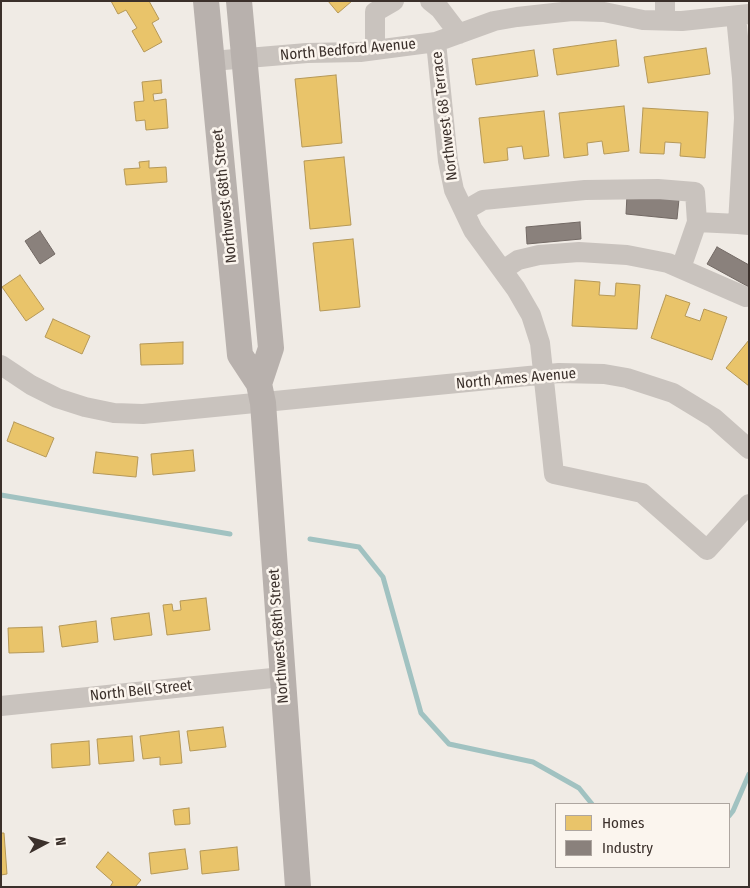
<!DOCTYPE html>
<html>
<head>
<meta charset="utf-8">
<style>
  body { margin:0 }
  #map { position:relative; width:750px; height:888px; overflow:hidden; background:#f0ebe5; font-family:"Fira Sans Condensed",sans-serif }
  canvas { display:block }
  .frame { position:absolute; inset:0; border:2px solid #3b302b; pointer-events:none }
  .legend { position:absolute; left:555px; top:803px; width:175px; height:65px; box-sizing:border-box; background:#fbf5ee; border:1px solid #aea6a0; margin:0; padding:6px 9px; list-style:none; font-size:15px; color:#3b302b }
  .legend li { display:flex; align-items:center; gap:10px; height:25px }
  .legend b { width:25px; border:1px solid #aea6a0 }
  .north { position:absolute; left:20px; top:818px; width:50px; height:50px; -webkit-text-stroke:4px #fbf5ee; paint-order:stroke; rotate:84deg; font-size:14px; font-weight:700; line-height:20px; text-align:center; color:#3b302b }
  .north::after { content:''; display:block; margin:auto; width:18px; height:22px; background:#3b302b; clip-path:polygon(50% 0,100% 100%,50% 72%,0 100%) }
</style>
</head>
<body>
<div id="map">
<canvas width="750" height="888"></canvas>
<div class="frame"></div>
<ul class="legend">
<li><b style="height:14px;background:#e9c46a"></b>Homes</li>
<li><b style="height:14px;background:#8a817c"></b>Industry</li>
</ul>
<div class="north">N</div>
</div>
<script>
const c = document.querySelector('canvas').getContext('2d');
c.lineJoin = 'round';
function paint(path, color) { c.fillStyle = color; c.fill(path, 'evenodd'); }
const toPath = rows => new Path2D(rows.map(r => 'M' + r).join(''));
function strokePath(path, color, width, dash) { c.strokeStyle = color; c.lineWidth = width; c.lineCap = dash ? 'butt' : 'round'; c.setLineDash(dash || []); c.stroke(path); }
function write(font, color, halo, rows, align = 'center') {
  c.font = font + ' "Fira Sans Condensed",sans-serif'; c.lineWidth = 5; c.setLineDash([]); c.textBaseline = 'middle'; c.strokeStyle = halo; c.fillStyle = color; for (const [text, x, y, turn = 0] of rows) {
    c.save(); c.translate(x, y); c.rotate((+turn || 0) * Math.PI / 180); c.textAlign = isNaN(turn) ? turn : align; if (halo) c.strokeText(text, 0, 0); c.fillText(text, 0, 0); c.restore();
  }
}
const homes = toPath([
  [111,1,149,1,159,19,152,23,162,42,144,52,132,31,137,28,126,10,118,14,111,1],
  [328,1,352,1,338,13,328,1],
  [616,40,619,66,557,75,553,49,616,40],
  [706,48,710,74,648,83,644,57,706,48],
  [534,50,538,76,476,85,472,59,534,50],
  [336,75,342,143,302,147,295,79,336,75],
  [161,80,162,93,153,94,154,101,166,99,168,128,146,130,145,120,136,121,134,102,144,101,142,82,161,80],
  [624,106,629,151,604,154,602,141,587,143,588,155,564,158,559,113,624,106],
  [643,108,708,112,705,158,680,156,681,143,665,142,664,154,640,153,643,108],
  [544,111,549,156,524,159,522,146,507,148,508,160,484,163,479,118,544,111],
  [344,157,351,225,310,229,304,161,344,157],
  [149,161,149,168,166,167,167,182,126,185,124,169,140,168,139,162,149,161],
  [353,239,360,307,320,311,313,243,353,239],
  [20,275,44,309,26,321,2,287,20,275],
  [575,280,600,282,599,295,615,296,616,283,640,285,637,329,572,326,575,280],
  [666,295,690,303,685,316,700,321,704,309,727,317,712,360,651,338,666,295],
  [53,319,90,336,82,354,45,337,53,319],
  [749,340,749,386,726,368,749,340],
  [183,342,183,364,141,365,140,344,183,342],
  [14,422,54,438,46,457,7,441,14,422],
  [193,450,195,471,153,475,151,454,193,450],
  [96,452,138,457,136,477,93,473,96,452],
  [206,598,210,630,167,635,163,605,172,604,173,611,181,610,180,601,206,598],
  [149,613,152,635,114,640,111,618,149,613],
  [96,621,98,642,62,647,59,626,96,621],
  [42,627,44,652,9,653,8,628,42,627],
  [223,727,226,747,190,751,187,731,223,727],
  [179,731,182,763,160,765,160,757,143,759,140,736,179,731],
  [132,736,134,761,99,764,97,739,132,736],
  [89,741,90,765,52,768,51,744,89,741],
  [189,808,190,824,175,825,173,810,189,808],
  [1,833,4,833,7,874,1,875,1,833],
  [237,847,239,870,202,874,200,851,237,847],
  [185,849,188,869,151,874,149,853,185,849],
  [108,852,141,880,135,887,110,887,113,882,96,867,108,852]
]);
paint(homes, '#e9c46a');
strokePath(homes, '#b59857', 1);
const industry = toPath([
  [627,195,679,199,677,219,626,214,627,195],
  [580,222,581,239,527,244,526,227,580,222],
  [40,231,55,254,40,264,25,241,40,231],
  [717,247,749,265,749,287,707,264,717,247]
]);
paint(industry, '#8a817c');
strokePath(industry, '#726964', 1);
strokePath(toPath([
  [1,495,230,534],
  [310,539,359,547,383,577,421,713,449,744,533,762,579,788,592,804],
  [729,816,733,811,749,774]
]), '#a1c2c1', 5);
strokePath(toPath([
  [430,1,440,9,459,34],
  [736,16,742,78,744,118,738,224,749,225],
  [665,20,665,1],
  [436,42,448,161,454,190,473,230,516,289,531,315,540,343,554,474,642,493,707,550,749,504],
  [375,50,375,12,394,1],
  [212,61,307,53,360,52,436,42,494,21,517,17,572,11,604,12,643,20,682,21,749,14],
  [464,211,483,200,585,190,658,189,695,192,697,222,738,224],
  [681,268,697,222],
  [503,270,518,260,539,255,579,252,627,255,668,263,746,297],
  [1,365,31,385,57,398,85,407,114,413,143,414,559,373,604,374,627,378,673,393,714,418,749,449],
  [1,706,282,677]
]), '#c9c3be', 20);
strokePath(toPath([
  [206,1,240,355,259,384,263,403,298,887],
  [239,1,271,348,259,384]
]), '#b8b1ad', 26);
write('15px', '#3b302b', '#fbf5ee', [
  ["North Bedford Avenue",348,50,-5],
  ["Northwest 68 Terrace",445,116,-97],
  ["Northwest 68th Street",225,196,-96],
  ["North Ames Avenue",516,379,-5],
  ["Northwest 68th Street",279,636,-94],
  ["North Bell Street",141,691,-6]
]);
</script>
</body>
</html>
